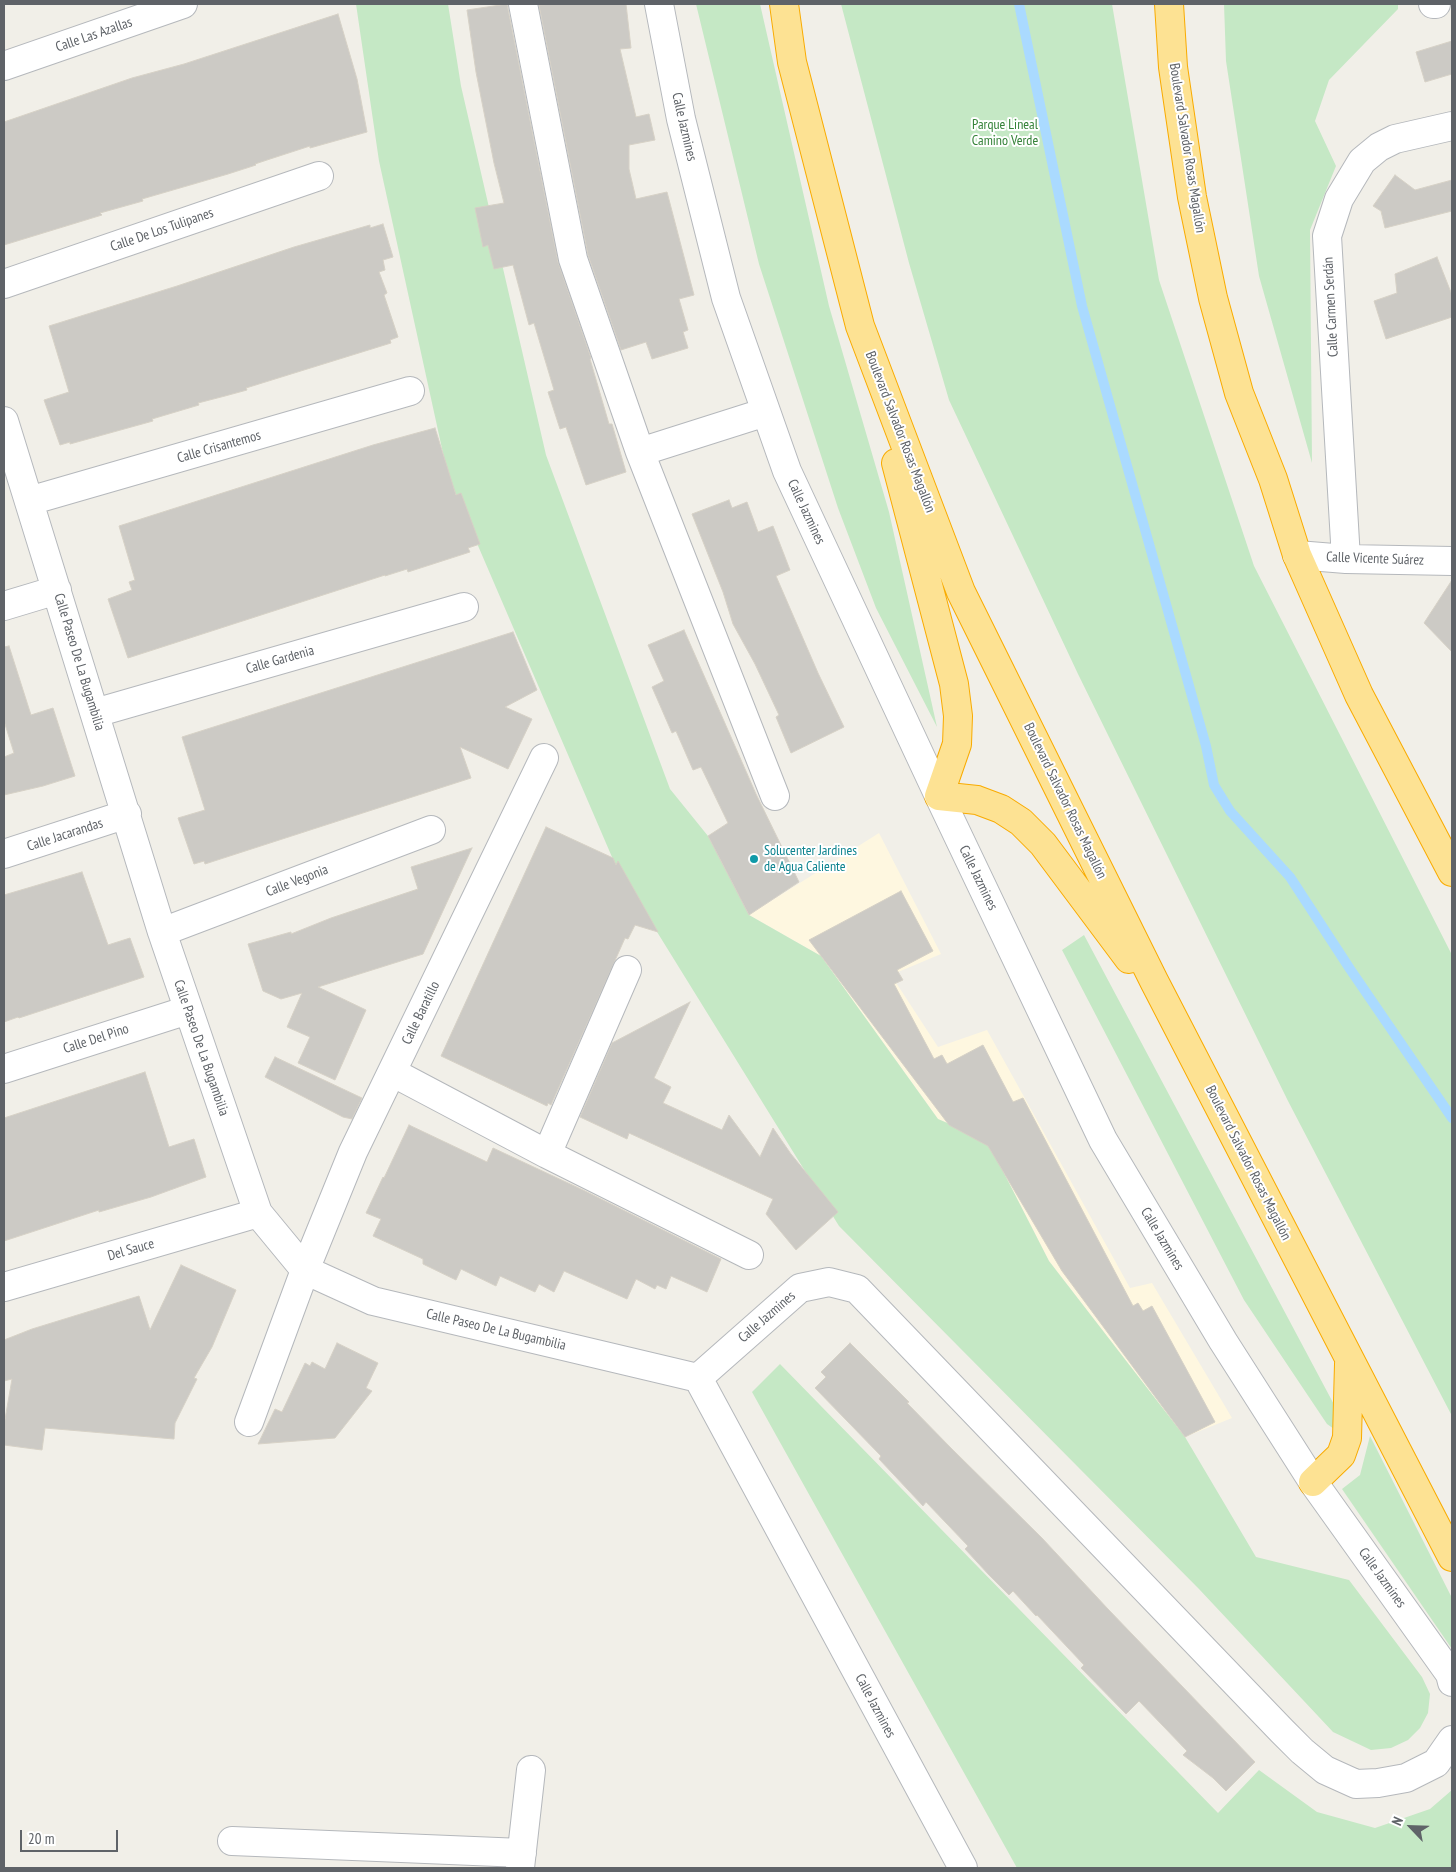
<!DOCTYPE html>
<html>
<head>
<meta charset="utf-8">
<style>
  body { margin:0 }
  #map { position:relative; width:1456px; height:1872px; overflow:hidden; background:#f1efe8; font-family:"PT Sans Narrow",sans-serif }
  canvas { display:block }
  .frame { position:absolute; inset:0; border:5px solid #5f6368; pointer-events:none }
  .north { position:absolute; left:1386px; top:1802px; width:50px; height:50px; -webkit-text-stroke:4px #fff; paint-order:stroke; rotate:294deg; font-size:14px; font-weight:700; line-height:20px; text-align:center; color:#5f6368 }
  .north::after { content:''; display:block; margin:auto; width:18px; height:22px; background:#5f6368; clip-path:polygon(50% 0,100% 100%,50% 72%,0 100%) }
  .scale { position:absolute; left:20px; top:1830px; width:98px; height:22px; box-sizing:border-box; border:2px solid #5f6368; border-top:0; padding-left:6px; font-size:15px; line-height:18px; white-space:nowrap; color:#5f6368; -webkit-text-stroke:4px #fff; paint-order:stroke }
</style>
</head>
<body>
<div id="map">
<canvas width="1456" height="1872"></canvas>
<div class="frame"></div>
<div class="north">N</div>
<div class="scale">20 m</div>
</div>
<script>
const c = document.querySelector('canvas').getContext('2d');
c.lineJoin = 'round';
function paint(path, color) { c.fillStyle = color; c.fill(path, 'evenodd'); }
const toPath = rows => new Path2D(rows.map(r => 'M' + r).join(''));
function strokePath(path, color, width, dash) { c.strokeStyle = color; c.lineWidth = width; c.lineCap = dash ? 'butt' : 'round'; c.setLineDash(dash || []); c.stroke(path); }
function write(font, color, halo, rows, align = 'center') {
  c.font = font + ' "PT Sans Narrow",sans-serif'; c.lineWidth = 4; c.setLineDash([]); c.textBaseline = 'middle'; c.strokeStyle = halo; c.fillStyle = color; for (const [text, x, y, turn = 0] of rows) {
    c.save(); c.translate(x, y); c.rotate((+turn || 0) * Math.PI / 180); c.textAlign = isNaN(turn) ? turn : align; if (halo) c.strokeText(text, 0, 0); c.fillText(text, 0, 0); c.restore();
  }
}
paint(toPath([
  [879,833,941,954,891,975,938,1047,987,1030,1130,1288,1152,1283,1232,1418,1185,1437,1049,1261,987,1140,938,1119,821,956,749,915]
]), '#fef7e0');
paint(toPath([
  [356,4,448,4,461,86,546,455,670,789,708,836,749,915,821,956,938,1119,987,1140,1049,1261,1185,1437,1256,1557,1349,1580,1422,1677,1430,1694,1428,1713,1420,1728,1408,1740,1391,1748,1371,1750,1333,1732,1199,1589,839,1226,615,864,448,476,379,161],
  [696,4,760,4,829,306,889,512,937,727,876,608,838,508,759,264],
  [841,4,1112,4,1159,280,1254,566,1452,955,1452,1416,1288,1101,1078,674,949,400,909,263],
  [1224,4,1398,4,1398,9,1329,80,1315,121,1336,166,1310,230,1312,463,1259,276,1226,61],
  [1084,935,1338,1412,1337,1431,1327,1424,1244,1300,1062,950],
  [780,1364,1218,1813,1259,1770,1317,1812,1375,1828,1430,1809,1452,1790,1452,1868,1017,1868,752,1392],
  [1370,1436,1452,1598,1452,1649,1342,1489,1360,1475]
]), '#c5e8c5');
strokePath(toPath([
  [1019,4,1082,306,1206,746,1214,785,1230,811,1290,877,1350,969,1452,1118]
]), '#aadaff', 10);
const building = toPath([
  [507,4,558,262,591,358,590,359,609,424,612,424,626,472,586,485,566,427,560,429,548,392,554,390,534,323,529,325,513,265,494,269,488,245,483,247,475,208,504,203,494,163,476,72,467,10,507,4],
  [555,4,626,4,631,48,620,49,636,117,649,114,655,140,629,145,629,169,636,199,667,192,694,295,679,299,688,330,683,332,688,348,652,359,646,342,621,350,588,255,539,5,555,4],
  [338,14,357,79,367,132,310,148,310,146,267,160,255,164,256,165,228,174,142,199,143,201,100,213,102,215,4,245,4,122,132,78,184,64,338,14],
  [1452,41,1452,74,1425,82,1416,52,1452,41],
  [1395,175,1415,190,1452,180,1452,211,1385,228,1381,211,1373,206,1395,175],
  [383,224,393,257,383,260,385,270,379,272,387,293,384,295,398,337,390,340,391,343,246,388,247,390,225,396,198,403,199,405,152,419,153,421,70,444,70,442,60,445,44,400,69,392,49,326,177,286,294,247,370,225,370,228,383,224],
  [1437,257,1452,295,1452,317,1386,339,1374,301,1397,293,1395,274,1437,257],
  [435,428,456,495,461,493,480,544,468,548,470,552,408,572,407,569,385,576,385,575,128,658,108,599,132,590,129,582,135,580,119,526,373,445,435,428],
  [729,500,732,508,747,502,758,532,773,526,790,570,776,576,818,673,844,727,791,753,776,717,779,715,755,664,733,624,723,592,692,514,729,500],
  [1452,580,1452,652,1424,623,1452,580],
  [684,630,756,794,799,882,749,915,708,836,728,823,701,767,693,770,676,731,672,733,652,687,664,681,648,645,684,630],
  [513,632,537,690,505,707,532,719,508,769,460,747,471,778,205,864,204,861,194,864,178,818,205,810,182,737,513,632],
  [9,646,31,715,53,708,75,776,43,786,4,795,4,757,14,753,4,721,4,647,9,646],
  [546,827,613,858,616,865,618,861,658,932,635,925,628,939,625,938,551,1105,548,1103,547,1106,441,1056,546,827],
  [472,848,423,954,318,987,366,1010,335,1080,298,1063,310,1037,287,1027,302,993,281,999,263,991,248,944,291,932,291,934,331,918,418,889,411,867,472,848],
  [82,872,108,945,130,938,144,977,19,1018,18,1017,4,1022,4,895,82,872],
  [901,891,933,951,897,970,903,980,894,984,934,1059,942,1055,947,1064,983,1045,1013,1102,1023,1098,1133,1306,1138,1303,1143,1311,1152,1306,1215,1422,1185,1437,1062,1271,988,1146,949,1125,809,940,901,891],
  [690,1002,654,1078,671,1087,663,1103,722,1130,729,1115,760,1157,773,1128,791,1154,838,1212,796,1250,766,1214,773,1199,629,1133,627,1139,580,1117,612,1043,690,1002],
  [275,1057,362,1098,352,1119,343,1117,265,1077,275,1057],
  [145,1072,169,1147,194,1139,206,1177,151,1197,99,1212,99,1210,4,1241,4,1118,145,1072],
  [409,1125,487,1162,493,1148,583,1190,721,1259,707,1292,671,1276,666,1289,657,1285,655,1289,636,1279,627,1299,564,1271,554,1292,539,1284,535,1292,500,1276,496,1286,461,1269,456,1280,423,1264,423,1259,373,1236,381,1219,366,1213,383,1177,384,1178,409,1125],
  [181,1265,236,1290,212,1347,194,1378,197,1379,175,1423,174,1439,45,1428,42,1450,4,1445,4,1425,12,1379,4,1381,4,1340,32,1329,139,1296,150,1330,181,1265],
  [337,1343,378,1363,366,1388,372,1391,335,1438,258,1444,275,1409,282,1412,305,1363,310,1366,312,1362,325,1369,337,1343],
  [850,1343,909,1402,907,1403,951,1448,1042,1538,1108,1609,1255,1762,1226,1791,1213,1778,1183,1755,1187,1751,1139,1701,1126,1714,1081,1668,1084,1665,1037,1615,1036,1616,1013,1591,1009,1595,989,1575,965,1549,968,1546,926,1502,923,1506,879,1459,881,1456,815,1388,826,1377,821,1372,850,1343]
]);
paint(building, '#cccac5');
strokePath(building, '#d6d1c6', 1);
const minor = toPath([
  [523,4,573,259,640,452,775,796],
  [659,4,681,119,726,298,787,471,939,796,1103,1140,1223,1341,1313,1482,1450,1674,1452,1682],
  [1433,4,1436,4],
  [4,66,183,4],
  [4,284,319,176],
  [4,421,162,932,258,1213,305,1270,373,1301,698,1378],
  [640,452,766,412],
  [29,501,410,391],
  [1297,555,1346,559,1452,561],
  [1346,559,1327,236,1339,199,1362,161,1379,147,1395,139,1452,126],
  [4,606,57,590],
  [95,713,464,607],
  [4,854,127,814],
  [162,932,431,830],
  [4,1069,188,1010],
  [392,1072,547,1154,749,1255],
  [547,1154,627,970],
  [4,1287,258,1213],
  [249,1422,305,1270,353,1152,544,758],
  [232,1841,522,1853],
  [520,1868,531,1770],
  [963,1868,698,1378,800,1288,829,1282,857,1289,1282,1731,1302,1751,1325,1770,1356,1784,1378,1783,1406,1778,1436,1763,1452,1740]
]);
const highway = toPath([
  [784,4,792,62,860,326,961,592,1154,981,1452,1557],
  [1169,4,1173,67,1192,197,1213,298,1239,393,1273,479,1297,555,1359,695,1452,872],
  [896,463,954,684,958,716,957,744,939,796,977,800,1001,809,1021,822,1043,844,1129,959],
  [1313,1482,1341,1455,1347,1438,1349,1364]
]);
strokePath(minor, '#b5b8bc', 30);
strokePath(highway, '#f9ab00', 30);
strokePath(minor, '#fff', 28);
strokePath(highway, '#fde293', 28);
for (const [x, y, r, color] of [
  [754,859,5,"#0f9aa8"]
]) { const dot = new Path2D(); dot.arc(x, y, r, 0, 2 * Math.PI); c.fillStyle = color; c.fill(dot); strokePath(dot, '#fff', 2); }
write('14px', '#5f6368', '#fff', [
  ["Calle Las Azallas",94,35,-19],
  ["Calle Jazmines",684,127,77],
  ["Boulevard Salvador Rosas Magallón",1187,148,81],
  ["Calle De Los Tulipanes",162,230,-19],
  ["Calle Carmen Serdán",1331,307,-93],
  ["Boulevard Salvador Rosas Magallón",900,432,69],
  ["Calle Crisantemos",219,447,-16],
  ["Calle Jazmines",806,512,65],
  ["Calle Vicente Suárez",1375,559,2],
  ["Calle Gardenia",280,660,-16],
  ["Calle Paseo De La Bugambilia",79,662,73],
  ["Boulevard Salvador Rosas Magallón",1065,801,64],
  ["Calle Jacarandas",65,835,-18],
  ["Calle Jazmines",978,878,64],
  ["Calle Vegonia",297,881,-21],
  ["Calle Baratillo",421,1013,-64],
  ["Calle Del Pino",96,1039,-18],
  ["Calle Paseo De La Bugambilia",201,1048,71],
  ["Boulevard Salvador Rosas Magallón",1248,1163,63],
  ["Calle Jazmines",1162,1239,59],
  ["Del Sauce",131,1250,-16],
  ["Calle Jazmines",767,1317,-41],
  ["Calle Paseo De La Bugambilia",496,1330,13],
  ["Calle Jazmines",1382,1578,54],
  ["Calle Jazmines",875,1706,62]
]);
write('14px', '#348238', '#fff', [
  ["Parque Lineal",1005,125],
  ["Camino Verde",1005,141]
]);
write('14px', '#0d838f', '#fff', [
  ["Solucenter Jardines",764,851],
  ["de Agua Caliente",764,867]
], 'left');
</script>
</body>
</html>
